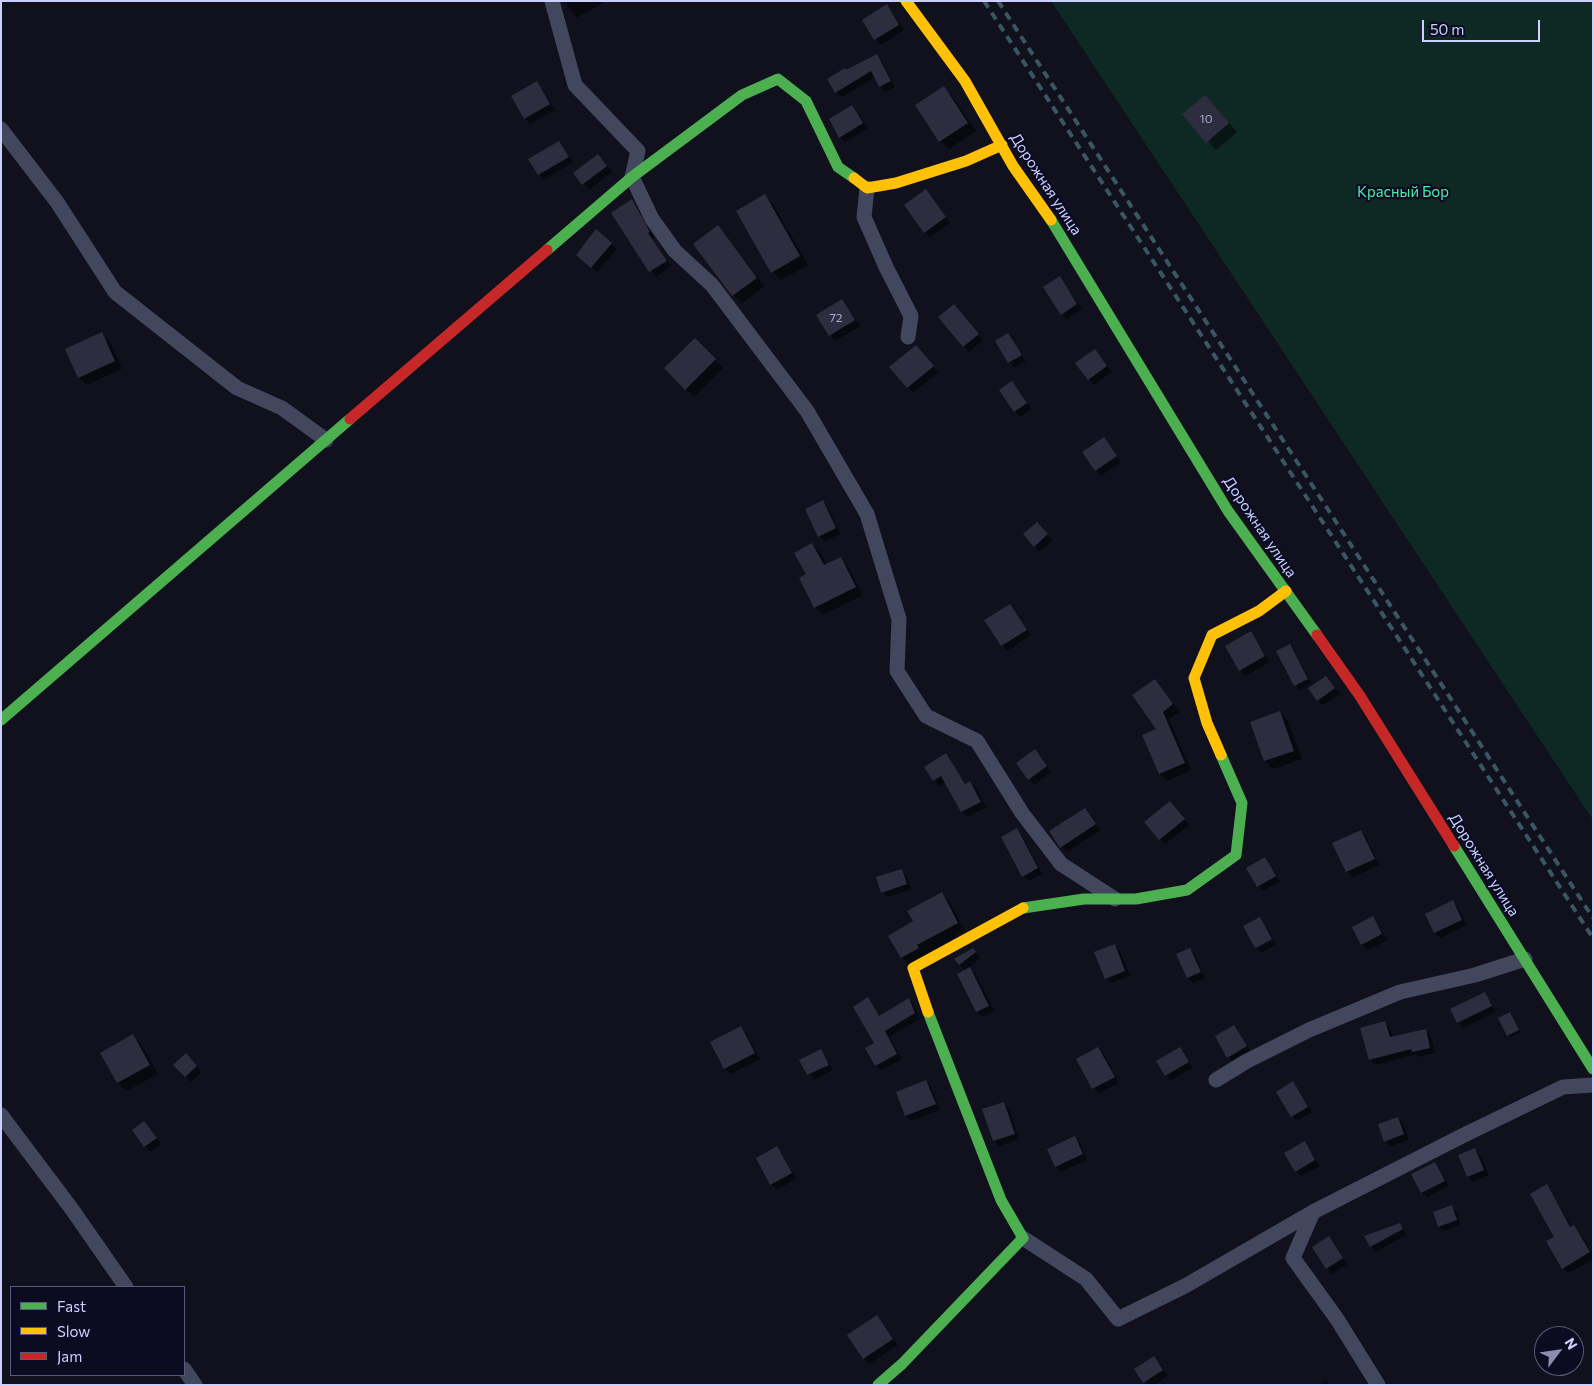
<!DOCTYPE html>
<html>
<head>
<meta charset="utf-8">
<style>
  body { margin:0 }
  #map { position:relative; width:1594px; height:1386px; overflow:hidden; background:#10111d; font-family:Commissioner,sans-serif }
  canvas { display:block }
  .frame { position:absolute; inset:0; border:2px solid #ccd0ff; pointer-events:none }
  .legend { position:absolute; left:10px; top:1286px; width:175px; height:90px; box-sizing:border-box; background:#0b0c22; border:1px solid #585a7a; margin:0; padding:6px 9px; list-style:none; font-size:15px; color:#ccd0ff }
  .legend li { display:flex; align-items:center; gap:10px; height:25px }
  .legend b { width:25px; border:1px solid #585a7a }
  .north { position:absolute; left:1534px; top:1326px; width:50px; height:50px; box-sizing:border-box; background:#0b0c22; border:1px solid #585a7a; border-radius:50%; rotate:59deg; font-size:14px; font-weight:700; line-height:20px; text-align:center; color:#ccd0ff }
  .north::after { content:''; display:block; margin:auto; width:18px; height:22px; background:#8a8db0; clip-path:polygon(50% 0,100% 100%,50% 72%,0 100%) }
  .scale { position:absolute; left:1422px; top:20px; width:118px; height:22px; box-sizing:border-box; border:2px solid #ccd0ff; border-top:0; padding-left:6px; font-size:15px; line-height:18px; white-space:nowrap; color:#ccd0ff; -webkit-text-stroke:4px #0b0c22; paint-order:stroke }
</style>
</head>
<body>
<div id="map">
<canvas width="1594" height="1386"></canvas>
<div class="frame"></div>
<ul class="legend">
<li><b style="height:6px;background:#4caf50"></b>Fast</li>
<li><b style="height:6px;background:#ffc107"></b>Slow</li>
<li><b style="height:6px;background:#c62828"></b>Jam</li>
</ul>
<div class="north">N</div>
<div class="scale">50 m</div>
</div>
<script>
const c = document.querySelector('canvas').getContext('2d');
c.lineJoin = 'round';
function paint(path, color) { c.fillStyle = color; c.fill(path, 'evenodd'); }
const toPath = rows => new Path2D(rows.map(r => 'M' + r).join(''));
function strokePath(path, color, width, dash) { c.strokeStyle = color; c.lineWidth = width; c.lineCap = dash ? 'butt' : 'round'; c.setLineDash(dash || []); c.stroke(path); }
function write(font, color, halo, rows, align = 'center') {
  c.font = font + ' Commissioner,sans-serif'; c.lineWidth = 4.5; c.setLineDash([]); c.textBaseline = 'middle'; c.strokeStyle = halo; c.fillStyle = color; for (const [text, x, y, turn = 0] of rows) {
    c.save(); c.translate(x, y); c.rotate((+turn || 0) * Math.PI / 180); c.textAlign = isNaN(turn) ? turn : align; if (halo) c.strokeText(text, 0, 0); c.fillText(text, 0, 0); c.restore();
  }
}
paint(toPath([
  [1051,1,1593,1,1593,820]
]), '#0e2824');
paint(toPath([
  [565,1,602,1,603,3,576,18],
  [887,6,904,30,881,45,864,20],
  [877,56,882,61,895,87,885,92,874,78,842,97,836,92,847,72],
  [537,82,555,110,530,124,512,97],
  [944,88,952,96,976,131,949,149,940,141],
  [1213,105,1237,132,1216,150,1184,114],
  [852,106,868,128,845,142,840,137],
  [558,142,573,162,544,180,530,160],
  [603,161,612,172,589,190,575,173],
  [764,196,773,204,808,265,781,280,772,272],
  [931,196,950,223,930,237,925,232],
  [632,201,637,206,654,237,652,239,671,266,656,277,612,213],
  [718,227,765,286,741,304,695,244],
  [611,243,617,249,597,272,582,260],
  [1059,278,1082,309,1067,319,1062,314],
  [842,301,860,326,835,341,830,335],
  [954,305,983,340,969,352,940,317],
  [101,334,110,342,122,369,87,385,79,377],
  [1008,334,1026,361,1014,368,996,341],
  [695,339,723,368,694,397,665,368],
  [1095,351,1112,372,1094,385,1089,379],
  [921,352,938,372,913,393,908,387],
  [1017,388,1031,409,1020,417,1015,411],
  [1104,439,1121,462,1101,476,1084,453],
  [823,502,828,507,840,534,825,541,819,536],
  [1043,529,1053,540,1040,551,1035,546],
  [812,545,820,552,827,565,840,558,848,566,863,595,823,615,815,607,808,575],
  [1010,605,1031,635,1007,651,1002,645],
  [1251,633,1270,662,1245,676,1240,670],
  [1290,645,1312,683,1299,690,1278,652],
  [1326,677,1340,694,1323,705,1318,700],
  [1155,680,1180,712,1169,719,1191,770,1167,781,1160,774,1144,736,1158,730],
  [1280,712,1288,721,1302,759,1273,769,1265,761],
  [946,755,966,785,970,783,976,788,986,807,968,817,962,812,946,781,939,786,934,780],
  [1040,756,1051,772,1034,785,1017,763],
  [1175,808,1189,825,1165,844,1160,839],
  [1085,809,1101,830,1067,852,1061,847],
  [1016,830,1022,835,1042,874,1029,881,1023,876],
  [1360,831,1366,837,1379,865,1353,877,1347,872,1334,844],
  [1265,859,1280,881,1263,891,1258,886],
  [901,870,907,876,911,890,888,897,882,892],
  [942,894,949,901,965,931,909,965,902,957,915,922],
  [1452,902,1458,907,1467,925,1440,938,1435,932],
  [1260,918,1273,937,1256,946],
  [1373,918,1387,940,1368,950,1362,944],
  [1274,940,1276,945,1261,953,1257,948],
  [1114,945,1120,951,1130,976,1111,983,1106,978],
  [973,950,981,958,965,970,956,960],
  [1189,950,1195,955,1205,978,1193,983,1188,978,1177,955],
  [970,969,976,974,994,1011,982,1017,977,1012],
  [1485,994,1496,1012,1463,1028,1458,1022],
  [868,999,880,1016,909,999,914,1005,920,1019,889,1037,902,1059,882,1070,876,1065,876,1043],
  [1510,1013,1520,1032,1511,1037,1508,1035],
  [1385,1022,1390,1028,1393,1038,1425,1030,1431,1036,1435,1053,1418,1057,1416,1054,1376,1065,1370,1060,1362,1029],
  [1234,1026,1251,1052,1234,1062,1228,1057],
  [741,1028,746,1033,760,1059,731,1074,725,1069,712,1043],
  [133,1036,141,1044,158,1074,127,1091,118,1083,102,1054],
  [1098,1048,1104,1054,1119,1083,1099,1094,1094,1088],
  [1180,1049,1193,1068,1171,1080,1166,1075],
  [821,1051,833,1070,814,1080,801,1060],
  [186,1055,202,1072,191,1082,175,1065],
  [926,1082,931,1087,940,1110,911,1121,906,1116],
  [1293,1083,1312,1112,1297,1121,1292,1116],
  [1004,1103,1009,1109,1019,1139,999,1146,994,1140],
  [1398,1118,1403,1123,1409,1140,1391,1146,1385,1141],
  [149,1128,161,1144,150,1152,134,1131],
  [1075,1138,1080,1143,1087,1160,1061,1172,1056,1166],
  [1305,1143,1320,1166,1301,1176,1296,1171],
  [777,1148,796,1179,777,1190,771,1184],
  [1475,1149,1480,1155,1489,1175,1473,1182,1468,1177,1459,1156],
  [1435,1163,1449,1186,1427,1197,1422,1192],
  [1546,1186,1572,1227,1574,1226,1579,1232,1593,1254,1593,1259,1569,1273,1563,1268,1555,1237],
  [1451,1207,1457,1212,1461,1225,1444,1231,1439,1226],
  [1400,1224,1407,1235,1376,1252,1365,1236],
  [1328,1238,1347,1264,1332,1274,1327,1268],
  [877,1316,898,1345,869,1364,864,1358],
  [1154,1357,1168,1375,1154,1385,1147,1385,1136,1369],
  [1326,1380,1331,1385,1320,1385]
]), '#0007');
paint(toPath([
  [887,4,899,25,874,40,862,20],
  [877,54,891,81,879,87,871,71,835,93,827,79,845,68,846,70],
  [537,81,550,104,524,119,511,96],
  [944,86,968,123,939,142,915,105],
  [1205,95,1229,123,1206,143,1182,114],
  [852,105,863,123,839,138,829,119],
  [559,141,569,157,538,175,528,159],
  [598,154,607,166,582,185,573,173],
  [926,189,946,217,924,233,904,205],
  [765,194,800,256,771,273,736,211],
  [632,199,650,232,648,233,667,261,649,272,611,213],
  [718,225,757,278,732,296,693,244],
  [596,229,612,243,591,268,576,255],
  [1060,276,1077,304,1061,315,1043,287],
  [842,299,855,320,829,336,816,315],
  [954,304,979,334,963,347,938,317],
  [102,332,115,361,78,378,65,349],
  [1008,333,1022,355,1008,363,995,341],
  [695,338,716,359,685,390,664,368],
  [916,345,934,366,907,388,889,367],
  [1095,349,1107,366,1088,380,1075,363],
  [1012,381,1027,403,1014,412,999,390],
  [1104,437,1117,456,1095,471,1082,452],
  [823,500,836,528,818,537,805,509],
  [1037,522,1048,534,1034,547,1023,534],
  [812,543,824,565,841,557,856,587,814,608,799,578,806,574,794,553],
  [1010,604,1027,630,1001,646,984,620],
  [1251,631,1265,656,1239,671,1225,646],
  [1290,644,1308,679,1294,686,1276,651],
  [1326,676,1335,688,1317,701,1308,688],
  [1155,679,1173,704,1163,712,1185,763,1159,774,1142,735,1156,729,1132,695],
  [1280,711,1294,751,1264,761,1250,722],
  [1035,749,1047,766,1028,780,1016,763],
  [946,753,965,784,970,781,981,802,961,812,941,776,933,781,924,767],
  [1170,801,1185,819,1159,840,1144,822],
  [1085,808,1096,824,1060,848,1049,831],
  [1017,828,1038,868,1022,877,1001,837],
  [1361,830,1375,859,1346,872,1332,843],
  [1265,857,1276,876,1257,887,1246,868],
  [902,869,907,884,881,893,876,877],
  [942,892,958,923,917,945,919,948,901,958,888,936,913,921,907,911],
  [1453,900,1462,920,1434,933,1425,914],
  [1373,916,1382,934,1361,945,1352,927],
  [1260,917,1272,939,1255,948,1243,926],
  [1115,944,1125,971,1105,979,1094,952],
  [973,948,976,952,959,965,954,959],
  [1190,948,1201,972,1187,978,1176,954],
  [970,967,989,1006,976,1012,957,974],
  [1485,992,1492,1006,1457,1023,1450,1009],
  [868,997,879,1016,909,998,915,1013,885,1031,897,1054,875,1066,865,1048,874,1043,853,1007],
  [1510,1012,1519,1030,1507,1036,1498,1018],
  [1385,1021,1390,1037,1426,1029,1430,1048,1412,1052,1411,1049,1369,1060,1360,1028],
  [1234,1025,1247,1046,1227,1058,1215,1036],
  [741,1026,755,1053,724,1069,710,1042],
  [133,1034,150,1065,117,1083,100,1053],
  [1098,1047,1115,1077,1092,1089,1076,1059],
  [1180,1047,1189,1062,1165,1076,1156,1061],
  [821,1049,829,1065,807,1075,799,1060],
  [186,1053,197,1066,185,1077,173,1065],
  [926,1080,936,1104,905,1116,896,1092],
  [1293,1081,1308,1107,1291,1117,1276,1092],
  [1004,1102,1015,1134,993,1141,982,1109],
  [1398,1117,1404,1134,1384,1142,1378,1124],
  [144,1121,157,1138,144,1147,132,1130],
  [1075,1136,1083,1154,1055,1167,1047,1149],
  [1305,1141,1315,1160,1295,1172,1284,1153],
  [777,1146,792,1173,770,1185,756,1158],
  [1475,1148,1484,1170,1467,1177,1458,1155],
  [1435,1162,1445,1181,1421,1193,1411,1174],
  [1547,1184,1570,1227,1574,1225,1590,1252,1562,1269,1546,1241,1554,1237,1530,1194],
  [1452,1205,1457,1220,1438,1227,1433,1212],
  [1400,1223,1403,1229,1370,1247,1364,1236],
  [1329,1236,1343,1258,1326,1269,1312,1247],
  [877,1315,893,1339,863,1359,847,1335],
  [1154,1356,1163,1370,1143,1383,1134,1369]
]), '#2e2d3f');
strokePath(toPath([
  [552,1,575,85,638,151,632,177,652,219,675,251,712,285,807,411,867,514,899,619,897,671,926,716,977,741,1022,813,1061,864,1115,899],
  [1,129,57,202,115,292,237,388,282,408,326,440],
  [867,188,864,217,886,267,911,316,908,337],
  [1216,1080,1247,1061,1309,1030,1400,992,1475,975,1525,959],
  [1,1115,71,1208,126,1287],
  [1313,1212,1293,1258,1337,1319,1378,1385],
  [1023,1238,1086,1279,1118,1319,1185,1286,1313,1212,1462,1136,1563,1087,1593,1085],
  [184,1369,195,1385]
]), '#43475e', 15);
strokePath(toPath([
  [1051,220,1228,511,1317,635],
  [547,250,632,177,742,95,778,79,806,101,838,167,854,178],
  [1,720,350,419],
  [1454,846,1593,1069],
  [1023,908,1084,899,1136,899,1187,890,1236,855,1242,803,1221,755],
  [878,1385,902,1364,1023,1238,1001,1200,928,1012]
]), '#4caf50', 11);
strokePath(toPath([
  [906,1,965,81,1013,166,1051,220],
  [854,178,867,188,896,183,966,161,1002,145],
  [1221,755,1207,723,1194,678,1212,635,1259,611,1286,591],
  [928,1012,913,968,1023,908]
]), '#ffc107', 11);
strokePath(toPath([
  [350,419,547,250],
  [1317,635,1360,696,1454,846]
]), '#c62828', 11);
strokePath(toPath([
  [984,1,1593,938],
  [998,1,1593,918]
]), '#3a5662', 4, [8, 6]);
write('12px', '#a4a7cf', null, [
  ["10",1206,119],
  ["72",836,318]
]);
write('15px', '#ccd0ff', '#0b0c22', [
  ["Дорожная улица",1046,184,57],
  ["Дорожная улица",1260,527,56],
  ["Дорожная улица",1484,865,58]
]);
write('15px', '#4deaa4', '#0b0c22', [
  ["Красный Бор",1403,192]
]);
</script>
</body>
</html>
